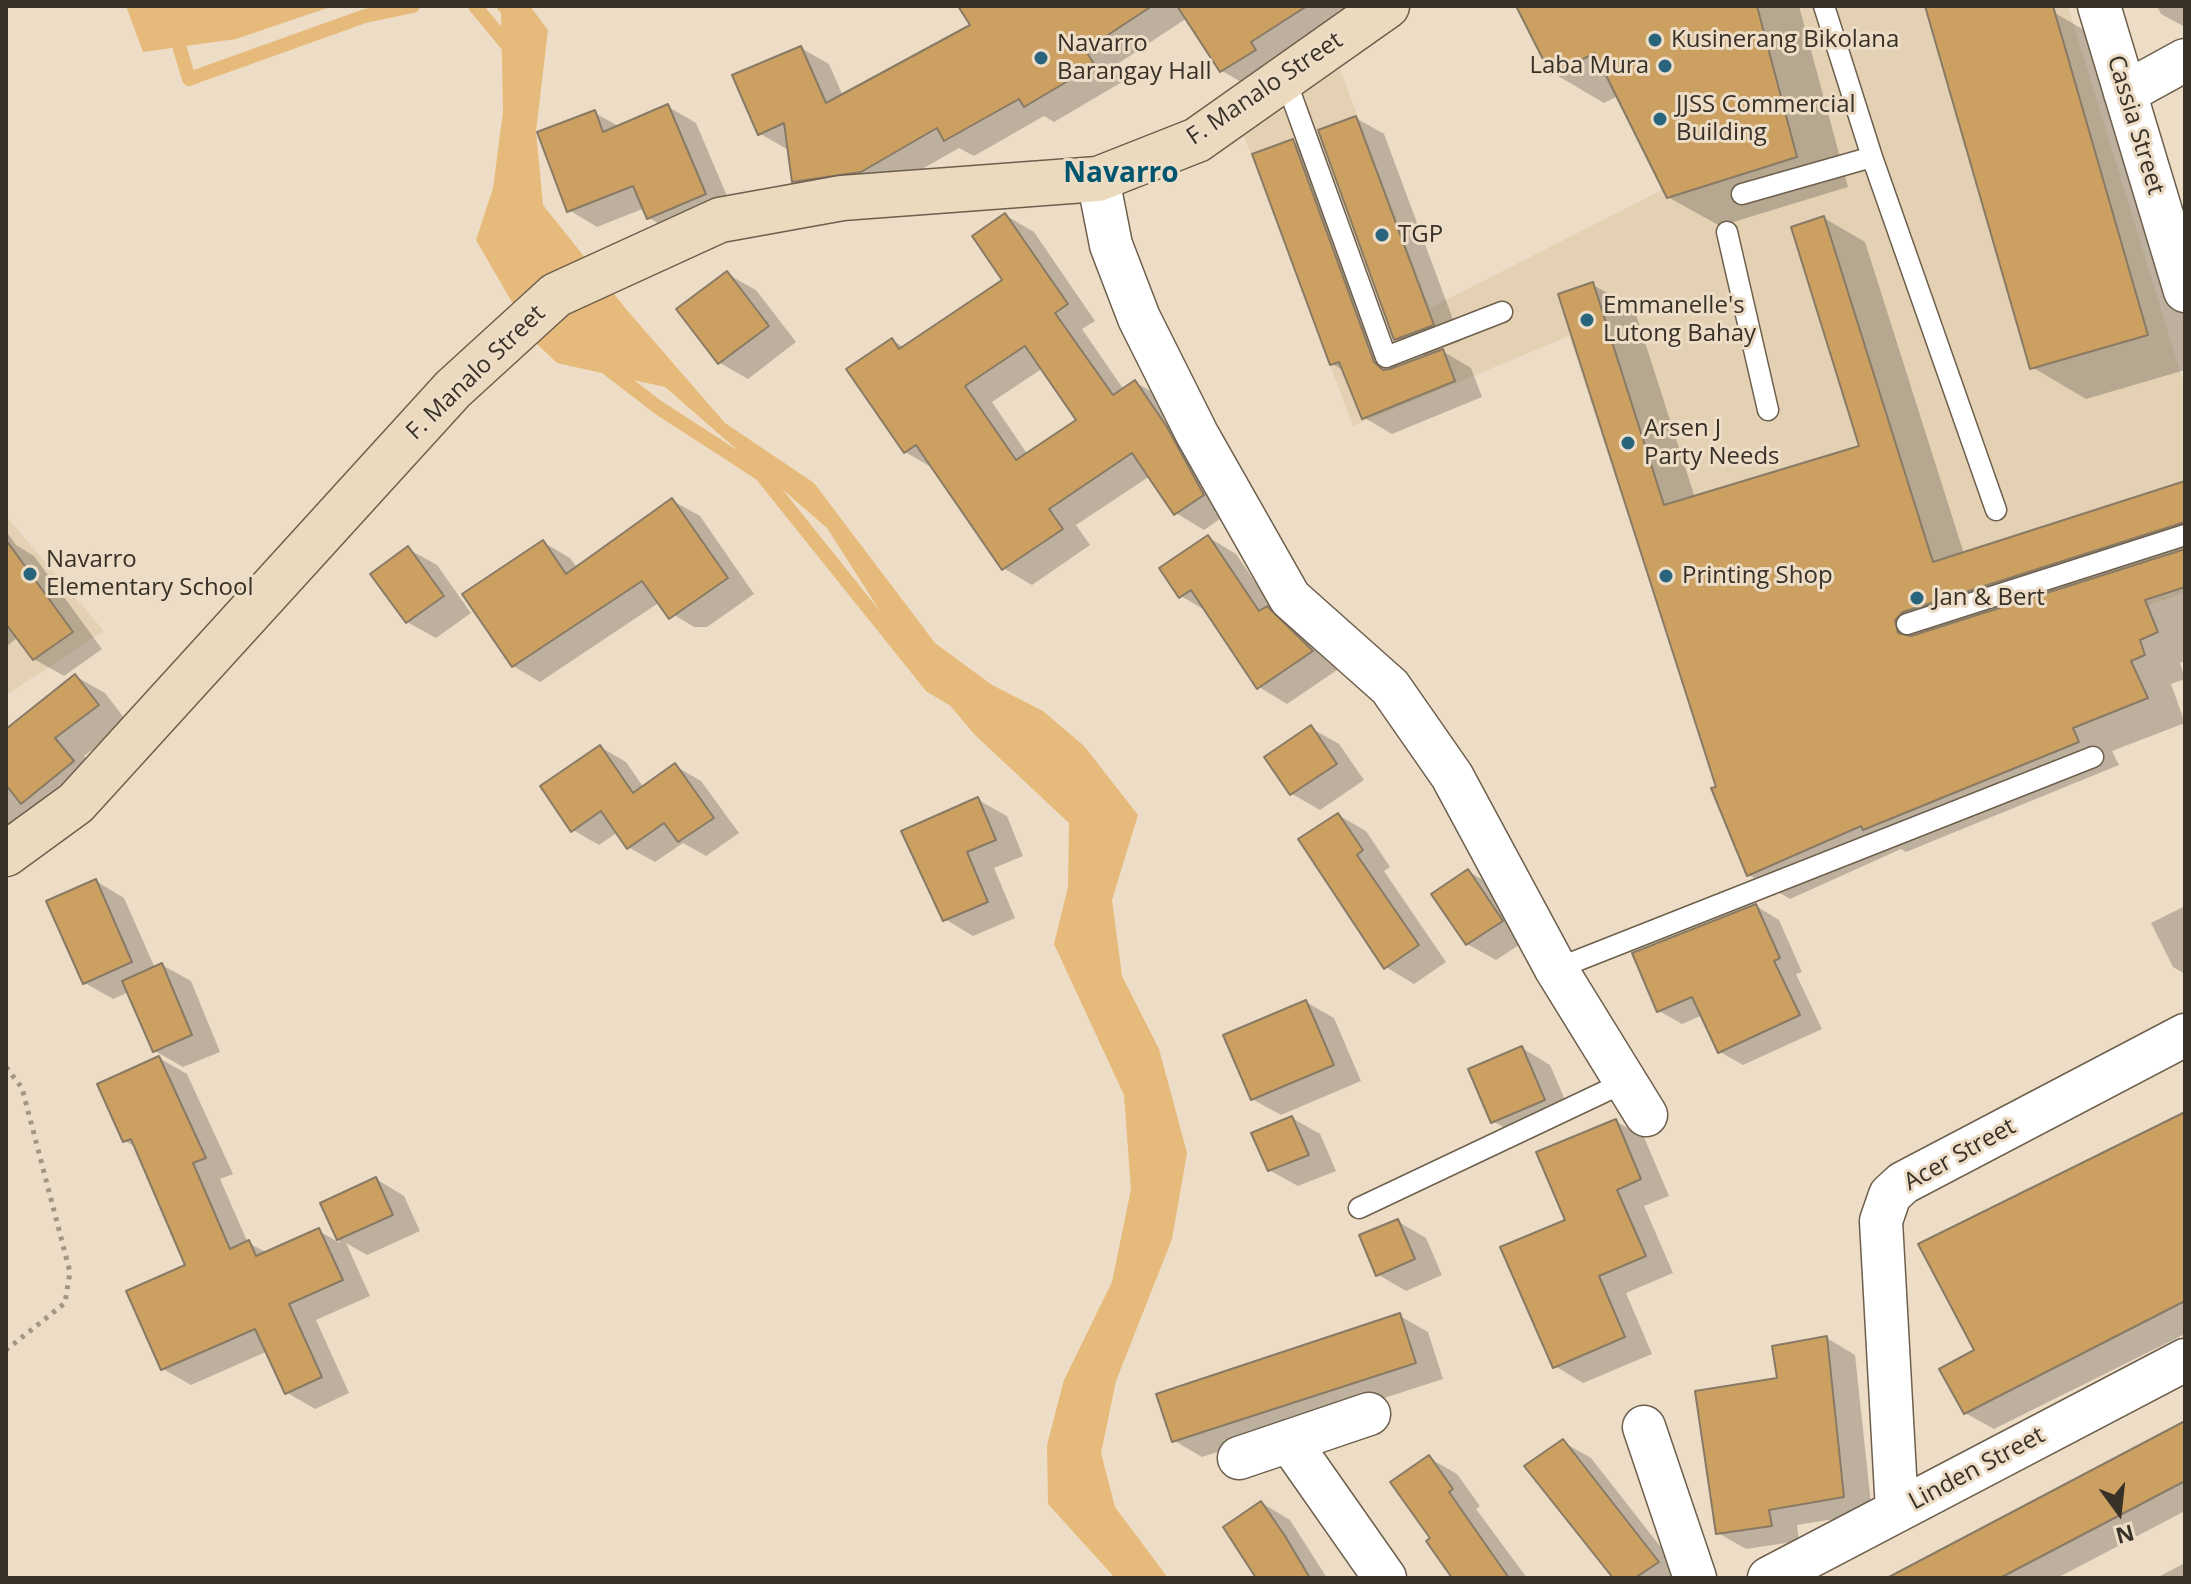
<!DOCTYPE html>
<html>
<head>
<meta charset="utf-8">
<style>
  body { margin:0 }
  #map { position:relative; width:2191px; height:1584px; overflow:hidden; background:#edddc6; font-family:"Open Sans",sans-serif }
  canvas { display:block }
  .frame { position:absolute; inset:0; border:8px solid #373128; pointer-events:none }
  .north { position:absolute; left:2079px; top:1472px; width:80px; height:80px; -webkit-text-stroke:6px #edddc6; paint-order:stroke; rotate:165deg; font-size:22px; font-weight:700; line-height:32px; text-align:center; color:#373128 }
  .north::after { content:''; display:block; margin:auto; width:28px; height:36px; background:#373128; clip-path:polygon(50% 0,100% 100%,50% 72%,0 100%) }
</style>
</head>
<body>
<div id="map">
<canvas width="2191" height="1584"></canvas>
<div class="frame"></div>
<div class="north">N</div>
</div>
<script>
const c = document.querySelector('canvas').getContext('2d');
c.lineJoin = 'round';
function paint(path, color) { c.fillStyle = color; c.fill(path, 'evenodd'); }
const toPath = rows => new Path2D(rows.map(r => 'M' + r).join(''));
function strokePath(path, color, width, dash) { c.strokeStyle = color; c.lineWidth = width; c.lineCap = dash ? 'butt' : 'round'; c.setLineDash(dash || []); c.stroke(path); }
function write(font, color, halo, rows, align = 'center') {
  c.font = font + ' "Open Sans",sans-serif'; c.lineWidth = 6; c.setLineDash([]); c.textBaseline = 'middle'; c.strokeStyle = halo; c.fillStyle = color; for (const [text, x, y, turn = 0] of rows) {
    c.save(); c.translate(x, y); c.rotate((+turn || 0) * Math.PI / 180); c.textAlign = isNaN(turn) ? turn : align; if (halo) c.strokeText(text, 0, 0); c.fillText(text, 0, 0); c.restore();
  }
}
paint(toPath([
  [1569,6,2068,6,2185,387,2185,593,1706,753,1569,336,1353,426,1244,136,1340,69,1430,308,1662,190],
  [6,516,104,631,6,695]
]), '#e4d1b4');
paint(toPath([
  [126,6,333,6,236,39,143,52],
  [495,6,530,6,548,30,536,131,543,205,626,309,725,423,814,483,935,643,992,685,1043,711,1084,746,1138,815,1112,900,1122,976,1159,1049,1187,1153,1172,1239,1116,1381,1101,1453,1115,1507,1168,1578,1115,1578,1048,1504,1047,1445,1064,1380,1112,1282,1131,1189,1124,1095,1054,944,1068,887,1069,823,975,735,910,658,827,528,665,387,557,363,535,342,476,240,493,188,503,112,501,13]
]), '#e6ba7a');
paint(toPath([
  [961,6,1356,6,1250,87,1222,71,1187,18,1113,67,1122,82,1054,122,1044,116,974,156,959,148,891,187,822,197,794,180,790,151,759,133,801,48,829,64,843,96,973,26],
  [1519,6,1799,6,1848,187,1720,226,1668,197,1618,96,1604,103,1553,73],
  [1927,6,2053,6,2055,13,2108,44,2185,308,2185,370,2086,399,2032,367],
  [2157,6,2185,6,2185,27,2161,14],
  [667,106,696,123,733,210,677,234,649,218,645,208,597,227,569,210,595,113,620,127],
  [1356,118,1384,134,1461,341,1439,349,1471,368,1482,397,1392,434,1363,417,1345,371,1332,364,1293,141,1321,158,1398,368,1427,357,1395,339],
  [1005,215,1034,232,1095,321,1082,329,1124,390,1135,382,1164,399,1231,511,1204,530,1176,513,1150,476,1076,525,1090,545,1032,585,1003,568,933,468,905,452,892,340,905,348,1005,281],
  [1043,368,1079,421,1028,455,992,402],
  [1824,218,1865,242,1964,554,2185,483,2185,661,2180,663,2185,679,2171,684,2185,723,2112,751,2119,765,1906,852,1901,849,1790,899,1749,875,1719,788,1593,285,1634,308,1695,498,1862,447],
  [727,274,756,290,796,342,748,379,720,363],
  [673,501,700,516,754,594,707,627,694,627,666,610,660,602,540,682,513,666,543,542,570,558,578,569],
  [6,531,16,545,34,556,102,649,64,676,34,659,18,637,6,647],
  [1208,537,1236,554,1277,614,1340,668,1287,704,1259,687,1208,612,1181,596],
  [408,549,437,565,471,613,436,638,407,622],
  [75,676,105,693,128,723,84,756,103,779,6,847,6,732],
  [1311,728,1339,744,1364,780,1320,810,1292,794,1267,758],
  [600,747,626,762,644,788,675,766,701,781,739,833,706,856,683,843,655,862,628,847,618,832,599,845,573,830],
  [978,800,1007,816,1023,856,994,868,1015,918,973,936,945,919],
  [1338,815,1366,831,1390,867,1384,871,1446,962,1414,984,1386,967],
  [1468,871,1496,888,1530,938,1496,960,1467,944],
  [96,881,124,898,155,968,162,965,191,981,220,1052,183,1067,155,1051,129,992,113,999,85,983],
  [1756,906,1779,920,1802,972,1796,974,1822,1029,1743,1065,1720,1052,1703,1015,1682,1024,1659,1011],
  [2185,906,2185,974,2173,967,2151,923],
  [1306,1002,1334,1018,1361,1081,1281,1115,1252,1099],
  [1522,1048,1550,1065,1572,1116,1521,1138,1493,1121],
  [159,1058,187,1074,233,1174,220,1179,248,1243,268,1253,319,1231,340,1243,322,1204,376,1179,404,1196,420,1231,367,1255,346,1243,370,1296,316,1320,349,1393,315,1409,286,1392,268,1351,191,1385,163,1369,188,1266,137,1148,125,1141],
  [2185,1112,2185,1334,1994,1429,1965,1413,1977,1350],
  [1292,1118,1320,1134,1336,1171,1298,1186,1269,1170],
  [1615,1121,1644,1137,1669,1196,1644,1206,1673,1273,1626,1293,1652,1354,1583,1383,1555,1366,1568,1221],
  [1397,1221,1426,1238,1442,1275,1406,1291,1377,1274],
  [1400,1316,1428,1332,1443,1379,1202,1457,1173,1440],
  [1827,1338,1855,1355,1872,1513,1797,1525,1799,1541,1746,1549,1718,1533,1779,1379],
  [2185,1421,2185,1511,2057,1578,1886,1578],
  [1563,1442,1591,1458,1685,1578,1615,1578],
  [1429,1458,1457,1474,1480,1506,1476,1509,1527,1578,1454,1578,1432,1539],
  [1262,1503,1290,1520,1327,1578,1257,1578],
  [2185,1563,2185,1578,2156,1578]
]), '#0003');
strokePath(toPath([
  [167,6,189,79,365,16,413,6],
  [475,6,513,52],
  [603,365,659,408,761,474,931,686,951,698]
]), '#e6ba7a', 14);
const building = toPath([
  [958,6,1152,6,1085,50,1095,65,1024,107,1019,99,944,141,937,128,861,172,792,182,784,123,758,135,732,75,801,46,826,103,970,25,958,6],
  [1177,6,1307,6,1251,42,1256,50,1220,72,1177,6],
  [1516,6,1757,6,1797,157,1667,198,1595,53,1551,75,1516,6],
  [1925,6,2053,6,2148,335,2030,369,1925,6],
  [668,104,706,194,647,219,633,186,567,212,537,132,595,110,603,132,668,104],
  [1356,116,1434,325,1394,340,1318,130,1356,116],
  [1293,139,1374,362,1383,370,1390,369,1443,349,1455,381,1362,419,1339,362,1330,365,1252,154,1293,139],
  [1005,213,1068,304,1055,313,1113,395,1135,380,1167,427,1204,495,1174,515,1132,453,1049,509,1063,529,1002,570,916,445,904,453,846,369,892,338,899,349,1002,280,972,236,1005,213],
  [1025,346,1076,420,1016,460,965,386,1025,346],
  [1824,216,1933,562,2185,481,2185,522,1903,612,1895,620,1898,633,1911,636,2185,549,2185,587,2145,600,2158,632,2140,640,2145,655,2131,661,2148,698,2073,728,2079,742,1863,830,1861,826,1747,876,1711,788,1716,787,1558,294,1593,282,1664,505,1859,446,1791,227,1824,216],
  [727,271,769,326,718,364,676,309,727,271],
  [672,498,728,578,669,619,642,581,512,667,462,594,543,540,566,574,672,498],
  [1208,535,1259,611,1267,606,1313,651,1257,689,1191,590,1179,598,1159,568,1208,535],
  [6,540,73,632,33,660,6,624,6,540],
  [408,546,444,596,406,623,370,574,408,546],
  [75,674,99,705,55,738,74,761,21,804,6,785,6,729,75,674],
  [1311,725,1337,764,1290,795,1264,757,1311,725],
  [600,745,633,793,675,763,714,818,678,842,664,823,627,849,601,811,571,832,540,786,600,745],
  [978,797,996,840,967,852,988,902,943,921,901,831,978,797],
  [1338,813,1363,850,1357,855,1419,945,1384,969,1298,839,1338,813],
  [1468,869,1503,921,1466,945,1431,894,1468,869],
  [96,879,132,962,83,984,46,901,96,879],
  [1756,904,1780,958,1774,961,1800,1015,1718,1053,1692,997,1657,1012,1632,953,1756,904],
  [162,963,192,1035,153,1052,122,981,162,963],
  [1306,1000,1334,1065,1251,1100,1223,1035,1306,1000],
  [1522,1046,1545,1100,1491,1123,1468,1069,1522,1046],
  [159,1056,206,1158,193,1163,230,1249,249,1240,256,1256,319,1228,343,1280,289,1304,322,1377,285,1394,255,1329,161,1370,126,1291,185,1265,131,1139,123,1142,97,1084,159,1056],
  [2185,1112,2185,1301,1964,1414,1939,1369,1974,1350,1918,1244,2185,1112],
  [1292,1116,1309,1155,1268,1171,1251,1133,1292,1116],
  [1616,1119,1641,1179,1617,1190,1646,1256,1599,1276,1625,1337,1553,1368,1500,1247,1565,1220,1536,1152,1616,1119],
  [376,1177,393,1215,337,1240,320,1203,376,1177],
  [1398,1219,1415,1259,1376,1276,1359,1235,1398,1219],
  [1400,1313,1416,1363,1172,1442,1156,1394,1400,1313],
  [1827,1336,1844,1497,1769,1510,1772,1526,1716,1534,1695,1391,1777,1378,1772,1346,1827,1336],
  [2185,1421,2185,1481,2000,1578,1887,1578,2185,1421],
  [1563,1439,1659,1562,1635,1578,1613,1578,1524,1466,1563,1439],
  [1429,1455,1453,1489,1449,1492,1509,1578,1452,1578,1426,1541,1430,1538,1390,1482,1429,1455],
  [1261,1501,1285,1536,1310,1578,1256,1578,1223,1527,1261,1501]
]);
paint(building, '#cba061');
strokePath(building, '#897a66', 2);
const lane = toPath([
  [1285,78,1386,357,1502,312],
  [1872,157,1996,510],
  [1742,194,1872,157,1824,6],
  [1727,232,1768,410],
  [1907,624,2185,535],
  [1556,969,2093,757],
  [1359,1208,1623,1083]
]);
const street = toPath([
  [2099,6,2185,291],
  [2125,93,2185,60],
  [1098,179,1111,245,1139,318,1197,434,1290,598,1390,687,1452,776,1556,969,1646,1115],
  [1644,1427,1695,1578],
  [1289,1441,1385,1578],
  [1239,1458,1369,1414],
  [1897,1511,1881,1221,1890,1195,1903,1183,2185,1035],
  [1769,1578,2185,1360]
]);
const secondary = toPath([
  [6,854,76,803,453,389,556,295,720,220,842,198,1098,179,1197,140,1387,6]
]);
strokePath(lane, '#6d5f4c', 23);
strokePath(street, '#6d5f4c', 45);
strokePath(secondary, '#6d5f4c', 47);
strokePath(toPath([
  [6,1067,22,1088,70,1272,65,1303,6,1350]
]), '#a29685', 5, [4, 6]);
strokePath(lane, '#fff', 20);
strokePath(street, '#fff', 42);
strokePath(secondary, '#ebdabe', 44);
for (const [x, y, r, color] of [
  [1655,40,8,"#28657c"],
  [1041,58,8,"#28657c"],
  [1665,66,8,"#28657c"],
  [1660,119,8,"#28657c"],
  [1382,235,8,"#28657c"],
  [1587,320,8,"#28657c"],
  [1628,443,8,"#28657c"],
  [30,574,8,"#28657c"],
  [1666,576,8,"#28657c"],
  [1917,598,8,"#28657c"]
]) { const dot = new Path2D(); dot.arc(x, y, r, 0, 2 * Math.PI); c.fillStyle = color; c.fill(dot); strokePath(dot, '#edddc6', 3); }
write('24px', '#373128', '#edddc6', [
  ["Kusinerang Bikolana",1671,40],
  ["Navarro",1057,44],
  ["Barangay Hall",1057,72],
  ["Laba Mura",1649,66,"right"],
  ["JJSS Commercial",1676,105],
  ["Building",1676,133],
  ["TGP",1398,235],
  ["Emmanelle's",1603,306],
  ["Lutong Bahay",1603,334],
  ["Arsen J",1644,429],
  ["Party Needs",1644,457],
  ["Navarro",46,560],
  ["Elementary School",46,588],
  ["Printing Shop",1682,576],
  ["Jan & Bert",1933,598]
], 'left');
write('24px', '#373128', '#edddc6', [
  ["F. Manalo Street",1265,89,-34],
  ["Cassia Street",2135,125,73],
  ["F. Manalo Street",476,373,-44],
  ["Acer Street",1960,1155,-29],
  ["Linden Street",1977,1469,-28]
]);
write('bold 28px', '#00556e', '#edddc6', [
  ["Navarro",1121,174]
]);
</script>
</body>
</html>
